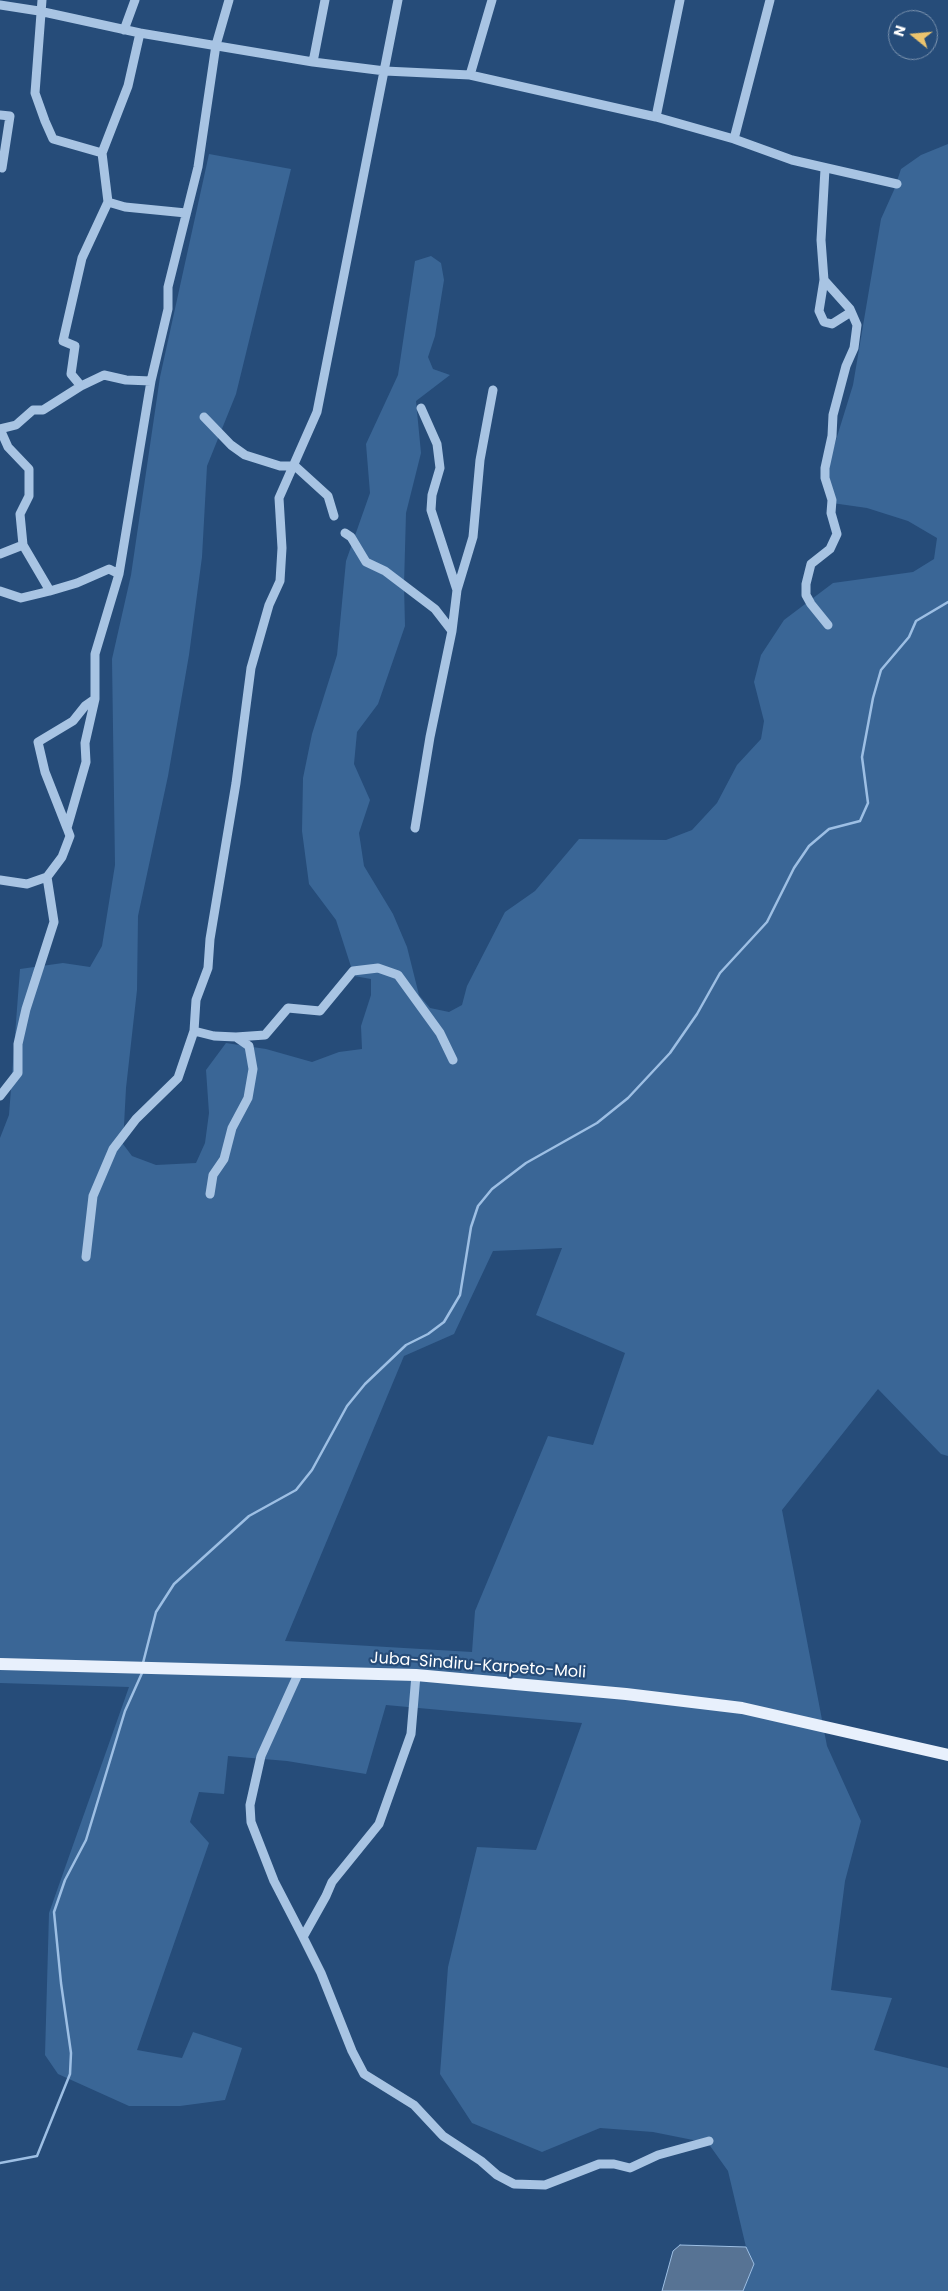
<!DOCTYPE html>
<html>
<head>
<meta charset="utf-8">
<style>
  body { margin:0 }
  #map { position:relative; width:948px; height:2291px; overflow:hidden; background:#264c79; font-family:Poppins,sans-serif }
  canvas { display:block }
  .north { position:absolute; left:888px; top:10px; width:50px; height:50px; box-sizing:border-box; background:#264c79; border:1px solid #7d94af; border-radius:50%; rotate:287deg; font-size:14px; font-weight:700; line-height:20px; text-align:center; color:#fff }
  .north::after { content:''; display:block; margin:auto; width:18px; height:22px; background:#ecc46e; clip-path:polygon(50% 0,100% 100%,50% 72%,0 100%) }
</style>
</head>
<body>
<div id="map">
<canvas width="948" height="2291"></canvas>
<div class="north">N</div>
</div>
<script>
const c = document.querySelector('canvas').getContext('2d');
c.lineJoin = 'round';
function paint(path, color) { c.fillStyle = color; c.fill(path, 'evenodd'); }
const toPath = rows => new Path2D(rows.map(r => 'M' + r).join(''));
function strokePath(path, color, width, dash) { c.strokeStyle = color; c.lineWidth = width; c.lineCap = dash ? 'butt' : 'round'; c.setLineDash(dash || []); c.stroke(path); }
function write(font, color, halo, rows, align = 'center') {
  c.font = font + ' Poppins,sans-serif'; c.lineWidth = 4.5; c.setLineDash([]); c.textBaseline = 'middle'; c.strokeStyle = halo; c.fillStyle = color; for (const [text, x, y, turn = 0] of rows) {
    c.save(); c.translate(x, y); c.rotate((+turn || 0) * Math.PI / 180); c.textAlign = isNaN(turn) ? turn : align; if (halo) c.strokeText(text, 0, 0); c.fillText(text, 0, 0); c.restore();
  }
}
paint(toPath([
  [948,144,948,1456,941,1454,878,1389,782,1510,827,1746,861,1821,845,1881,831,1990,892,1998,874,2050,948,2068,948,2291,743,2291,754,2264,746,2247,728,2171,708,2143,653,2132,600,2128,542,2152,472,2123,440,2074,448,1967,477,1847,536,1850,582,1723,386,1705,366,1774,287,1761,228,1756,224,1794,199,1792,190,1822,209,1843,137,2050,182,2058,193,2032,242,2048,225,2100,180,2106,129,2106,58,2074,45,2055,49,1913,129,1687,0,1683,0,1138,9,1115,20,969,63,963,90,967,102,946,115,865,112,659,131,575,160,377,209,154,291,169,236,394,207,466,202,557,189,655,168,776,138,916,137,990,126,1088,123,1144,132,1156,156,1165,196,1163,205,1143,209,1113,206,1070,226,1043,266,1049,312,1062,339,1052,362,1049,361,1026,371,995,371,979,354,976,336,920,309,884,302,831,303,778,312,734,337,655,346,561,370,493,366,444,398,375,415,261,431,256,441,263,444,280,435,336,428,357,433,369,450,375,416,401,421,453,406,513,404,585,405,626,378,704,357,732,354,764,370,800,359,833,364,866,393,914,407,947,419,995,430,1008,449,1012,462,1005,467,986,505,912,535,891,579,839,666,840,692,830,717,803,737,765,761,739,764,721,754,682,761,655,784,620,833,583,913,572,934,559,937,538,908,521,867,508,832,503,823,482,853,385,881,219,894,190,901,169,921,155],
  [562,1248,536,1315,625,1353,593,1445,548,1436,475,1611,472,1652,285,1641,404,1356,454,1334,493,1251]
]), '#3a6696');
const water = toPath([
  [680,2245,746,2247,754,2264,743,2291,662,2291,673,2251,680,2245]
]);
paint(water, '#577394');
strokePath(water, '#9dbfe4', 1);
strokePath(toPath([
  [143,1663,156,1612,174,1584,249,1516,296,1490,312,1470,347,1406,365,1384,406,1345,428,1334,444,1322,460,1295,471,1227,478,1206,492,1189,526,1163,597,1123,628,1098,670,1053,697,1014,720,973,767,922,794,868,809,846,829,829,860,821,868,803,862,757,873,698,881,670,909,637,916,621,948,602],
  [0,2163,37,2156,70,2074,71,2053,61,1983,54,1912,65,1880,86,1840,125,1711,142,1673]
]), '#9dbfe4', 2.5);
strokePath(toPath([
  [42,0,35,93,45,121,53,139,102,153],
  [398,0,317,412,279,498,282,548,280,581,269,605,251,668,236,783,210,939,208,968,196,1000,194,1031,214,1036,236,1037,265,1035,288,1008,320,1011,353,971,378,968,398,975,440,1033,453,1060],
  [0,5,39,11,140,33,313,62,385,71,470,75,656,117,734,139,792,160,897,184],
  [124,30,135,0],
  [313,62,325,0],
  [470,75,492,0],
  [0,115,10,116,2,168,0,167],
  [656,117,680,0],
  [734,139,770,0],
  [825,169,821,240,824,280,850,309,857,325,854,348,846,366,833,415,832,436,825,468,825,478,832,500,831,513,837,534,830,549,811,564,806,584,806,595,811,604,828,625],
  [108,202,125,207,186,213],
  [824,280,819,311,824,322,832,324,851,312],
  [81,386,71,374,75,346,63,341,82,258,108,202,102,153,128,86,140,33],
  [421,408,437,444,440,468,432,495,431,510,457,590],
  [204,417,231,445,245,455,280,466,295,466,328,496,334,516],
  [0,429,8,447,29,469,29,496,20,514,23,545,50,591,77,583,109,569,119,574],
  [0,429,16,425,33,410,43,410,81,386,104,375,126,380,151,381],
  [345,533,351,537,366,562,385,571,435,609,452,631],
  [0,554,23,545],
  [0,591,21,598,50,591],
  [67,828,45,772,38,742,73,721,85,706,95,699],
  [415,828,430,737,452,631,457,590,473,537,480,460,493,390],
  [0,880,27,884,47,877],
  [0,1096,18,1073,18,1044,26,1009,54,922,47,877,62,857,70,836,67,828,86,762,85,743,95,699,95,654,119,574,151,381,168,309,168,287,198,167,216,45,229,0],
  [210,1194,213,1175,224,1159,232,1128,248,1098,253,1069,249,1046,236,1037],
  [86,1257,93,1196,113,1149,136,1119,178,1078,194,1031],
  [299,1672,261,1756,250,1805,251,1822,274,1881,303,1937],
  [416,1675,411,1734,379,1824,332,1882,326,1896,303,1937,321,1973,352,2051,364,2074,414,2105,443,2136,481,2161,497,2175,514,2184,545,2185,599,2164,614,2164,630,2168,658,2155,709,2141]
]), '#a8c4e3', 9);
strokePath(toPath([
  [0,1664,416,1675,626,1694,742,1708,948,1755]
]), '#e8f0fc', 12);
write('16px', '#fff', '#264c79', [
  ["Juba-Sindiru-Karpeto-Moli",478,1666,4]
]);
</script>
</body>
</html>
